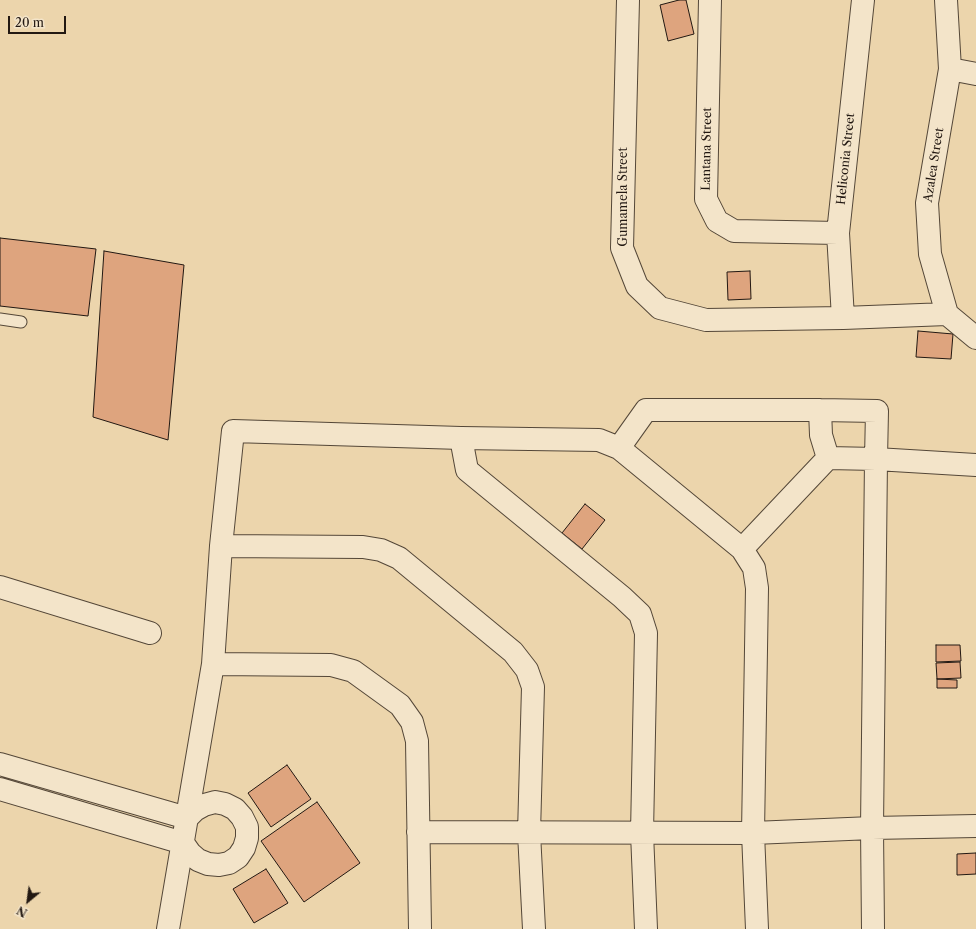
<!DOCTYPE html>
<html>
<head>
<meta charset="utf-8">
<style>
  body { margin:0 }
  #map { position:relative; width:976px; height:929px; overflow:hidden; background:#ecd5ac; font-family:"Libre Caslon Text",serif }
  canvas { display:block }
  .north { position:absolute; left:8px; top:881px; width:40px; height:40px; -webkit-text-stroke:3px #f3e4c9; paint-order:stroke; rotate:209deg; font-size:11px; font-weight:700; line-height:16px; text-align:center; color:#221812 }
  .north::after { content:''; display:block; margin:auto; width:14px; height:18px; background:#221812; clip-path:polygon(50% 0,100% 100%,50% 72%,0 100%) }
  .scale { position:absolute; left:8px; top:16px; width:58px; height:18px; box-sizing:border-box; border:2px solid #221812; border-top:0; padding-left:5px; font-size:12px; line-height:14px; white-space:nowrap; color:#221812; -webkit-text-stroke:3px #f3e4c9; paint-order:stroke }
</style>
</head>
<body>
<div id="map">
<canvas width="976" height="929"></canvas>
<div class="north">N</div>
<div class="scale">20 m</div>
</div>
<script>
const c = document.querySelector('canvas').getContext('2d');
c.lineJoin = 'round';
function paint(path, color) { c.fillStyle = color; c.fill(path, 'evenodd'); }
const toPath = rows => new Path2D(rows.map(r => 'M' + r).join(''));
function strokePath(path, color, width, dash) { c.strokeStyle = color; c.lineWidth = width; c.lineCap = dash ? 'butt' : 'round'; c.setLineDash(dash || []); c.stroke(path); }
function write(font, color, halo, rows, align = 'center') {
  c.font = font + ' "Libre Caslon Text",serif'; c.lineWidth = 4; c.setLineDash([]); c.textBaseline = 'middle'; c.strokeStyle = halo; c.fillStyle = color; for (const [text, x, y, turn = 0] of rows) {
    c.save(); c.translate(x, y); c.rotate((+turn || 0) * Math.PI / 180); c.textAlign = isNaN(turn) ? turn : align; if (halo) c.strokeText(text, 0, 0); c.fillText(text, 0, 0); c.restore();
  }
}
const building = toPath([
  [679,0,686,0,694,34,668,41,660,5,679,0],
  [0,238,96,249,88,316,0,306,0,238],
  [104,251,184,265,168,440,93,417,104,251],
  [750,271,751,299,728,300,727,272,750,271],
  [918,331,953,334,951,359,916,357,918,331],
  [585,504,605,520,582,549,562,533,585,504],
  [936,645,960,645,961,661,936,662,936,645],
  [960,662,961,678,937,679,936,663,960,662],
  [937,679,957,680,957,688,937,688,937,679],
  [287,765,311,799,271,827,248,793,287,765],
  [317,802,360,863,304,902,261,841,317,802],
  [976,853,976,874,957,875,957,854,976,853],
  [266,869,288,903,254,923,233,889,266,869]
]);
paint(building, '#dea47e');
strokePath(building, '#221812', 1);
const service = toPath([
  [0,319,21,322]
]);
const minor = toPath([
  [628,0,622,248,637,286,660,308,706,320,843,318,947,314],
  [710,0,706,199,717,221,734,231,838,233],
  [946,0,950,69,927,203,930,254,947,314,976,338],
  [950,69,976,74],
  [843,318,838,233,863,0],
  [461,438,467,470,622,597,640,614,646,633,642,833,646,929],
  [619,448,646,410,820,410,877,411,876,459,828,458,821,435,820,410],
  [221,546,363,547,381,550,399,558,513,652,527,670,533,687,529,833,534,929],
  [742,549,828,458],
  [0,587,150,633],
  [213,664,331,665,353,671,400,705,412,722,417,741,420,929],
  [0,764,187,818,195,810,204,805,215,802,225,804,235,809,242,817,247,827,247,838,244,848,238,857,229,863,219,865,208,864,198,860,190,853,183,843,0,789],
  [418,832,753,833,872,828,976,826],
  [168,929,213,664,221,546,233,431,461,438,599,440,619,448,742,549,754,568,757,588,753,833,757,929],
  [873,929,872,828,876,459,976,465]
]);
strokePath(service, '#544738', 13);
strokePath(minor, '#544738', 24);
strokePath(service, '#f3e4c9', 11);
strokePath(minor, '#f3e4c9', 22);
write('12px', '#221812', '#f3e4c9', [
  ["Lantana Street",707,149,-89],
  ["Heliconia Street",846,159,-84],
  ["Azalea Street",934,165,-81],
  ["Gumamela Street",624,197,-90]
]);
</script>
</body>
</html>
